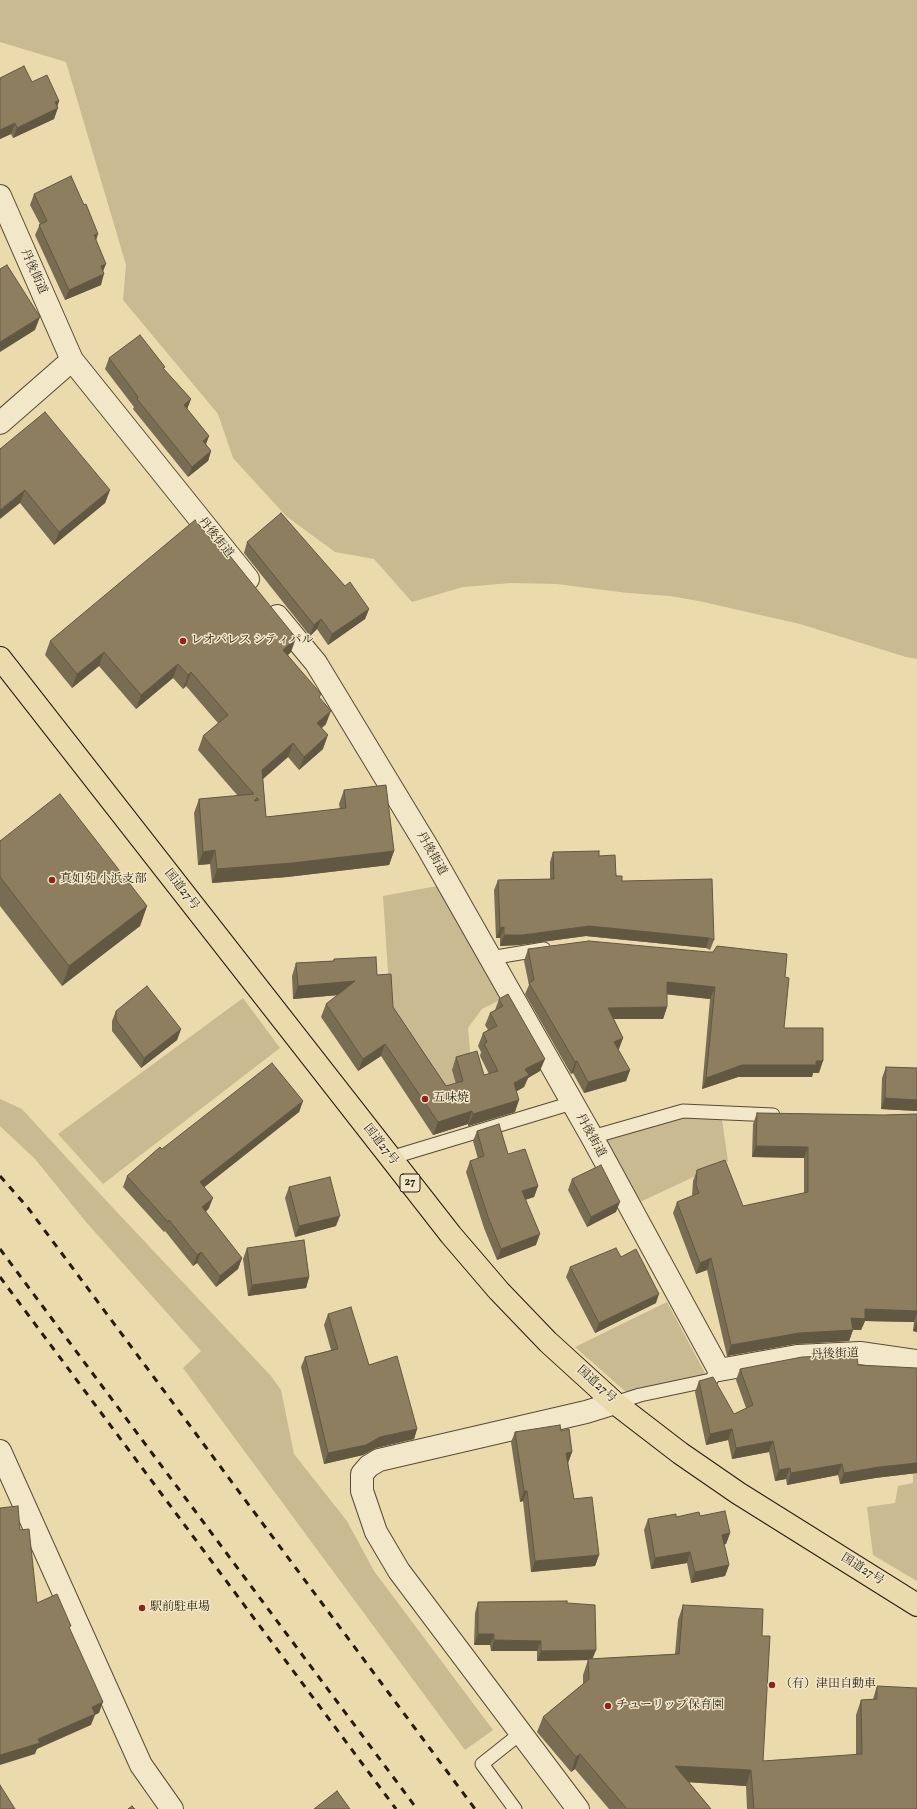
<!DOCTYPE html>
<html>
<head>
<meta charset="utf-8">
<style>
  body { margin:0 }
  canvas { display:block; background:#ebdaac }
</style>
</head>
<body>
<canvas width="917" height="1809"></canvas>
<script>
const c = document.querySelector('canvas').getContext('2d');
c.lineJoin = 'round';
function paint(path, color) { c.fillStyle = color; c.fill(path, 'evenodd'); }
const toPath = rows => new Path2D(rows.map(r => 'M' + r).join(''));
function strokePath(path, color, width, dash) { c.strokeStyle = color; c.lineWidth = width; c.lineCap = dash ? 'butt' : 'round'; c.setLineDash(dash || []); c.stroke(path); }
function write(font, color, halo, rows, align = 'center') {
  c.font = font + ' Vollkorn,"Noto Serif JP",serif'; c.lineWidth = 3; c.setLineDash([]); c.textBaseline = 'middle'; c.strokeStyle = halo; c.fillStyle = color; for (const [text, x, y, turn = 0] of rows) {
    c.save(); c.translate(x, y); c.rotate((+turn || 0) * Math.PI / 180); c.textAlign = isNaN(turn) ? turn : align; if (halo) c.strokeText(text, 0, 0); c.fillText(text, 0, 0); c.restore();
  }
}
paint(toPath([
  [0,0,917,0,917,659,906,657,800,624,699,601,670,596,628,593,557,584,511,583,463,587,412,602,374,559,335,552,286,516,233,458,218,414,123,300,126,265,66,62,0,42],
  [437,886,502,999,482,1009,468,1028,473,1084,444,1094,391,1018,383,896],
  [243,998,280,1048,103,1184,58,1134],
  [0,1099,22,1109,100,1194,271,1376,281,1390,294,1454,347,1521,374,1571,493,1730,465,1750,183,1368,201,1351,86,1222,35,1159,0,1126],
  [683,1117,722,1120,728,1161,640,1202,606,1140],
  [667,1302,706,1375,626,1392,575,1347],
  [913,1463,917,1463,917,1581,873,1555,867,1507,895,1503,898,1486,913,1483]
]), '#c9ba91');
const service = toPath([
  [490,958,544,949],
  [592,1137,683,1111,773,1115],
  [390,1158,572,1103],
  [615,1403,640,1395,711,1380,713,1377],
  [515,1809,482,1764,521,1733]
]);
const minor = toPath([
  [0,196,72,360,248,579],
  [0,423,72,360],
  [277,616,316,663,428,848,592,1137,719,1370,797,1356,860,1353,917,1361],
  [0,1451,141,1765,172,1809],
  [578,1809,399,1571,376,1532,362,1491,362,1474,369,1466,379,1460,586,1412,615,1403]
]);
const trunk = toPath([
  [0,658,451,1235,499,1291,548,1342,615,1403,680,1453,738,1493,917,1605]
]);
strokePath(service, '#564b34', 15);
strokePath(minor, '#564b34', 24);
strokePath(trunk, '#251b0c', 24);
strokePath(service, '#f2e7c9', 13);
strokePath(minor, '#f2e7c9', 22);
strokePath(trunk, '#ebdaac', 22);
strokePath(toPath([
  [0,1176,28,1208,475,1809],
  [0,1249,417,1809],
  [0,1277,396,1809]
]), '#251b0c', 3, [7, 7]);
paint(toPath([
  [0,78,32,82,59,101,54,119,13,138,11,134,0,139],
  [34,194,96,241,103,271,101,285,65,300,35,235,40,224,30,205],
  [109,358,164,370,191,399,187,409,209,436,206,444,211,451,208,461,188,477,133,409,134,407,105,369],
  [0,449,110,490,105,503,54,545,20,503],
  [247,542,345,586,369,609,365,619,328,645,317,629,310,636,244,553],
  [50,641,291,652,288,655,320,698,326,724,322,728,323,749,299,770,288,757,263,779,266,817,340,809,339,804,344,790,394,851,389,865,287,877,212,883,210,864,198,865,194,813,199,799,238,796,198,750,203,736,218,723,186,686,183,689,173,678,136,709,99,666,72,688,45,655],
  [0,841,147,906,140,926,62,986,0,906],
  [553,852,599,856,622,881,714,940,710,950,706,948,586,936,519,945,500,946,500,938,496,938,494,890,498,880,550,879,550,862],
  [528,949,785,977,784,1028,819,1073,813,1073,812,1077,738,1077,702,1089,710,999,667,994,667,1007,663,1019,614,1019,623,1038,618,1050,630,1070,626,1081,584,1093,573,1073,571,1074,525,994,529,985,524,961],
  [334,959,377,975,393,1007,446,1086,456,1084,452,1070,456,1057,484,1075,489,1074,480,1056,481,1052,478,1046,483,1033,488,1030,485,1025,490,1013,495,1010,499,999,540,1071,528,1078,524,1087,517,1091,515,1112,468,1126,468,1124,433,1135,381,1056,358,1071,321,1017,326,1004,338,995,293,999,292,976,296,963,333,961],
  [116,1011,181,1029,177,1040,141,1068,112,1031,112,1021],
  [886,1067,917,1068,917,1111,881,1109,882,1078],
  [303,1101,299,1112,204,1187,209,1208,206,1212,242,1258,238,1269,216,1287,197,1263,193,1266,165,1231,164,1232,123,1187,127,1176,162,1149],
  [757,1113,884,1115,917,1114,917,1332,913,1331,914,1322,865,1321,861,1330,853,1330,849,1341,795,1344,727,1356,707,1270,696,1274,673,1213,677,1202,692,1196,693,1181,697,1170,743,1206,804,1193,804,1158,752,1157,753,1124],
  [477,1131,508,1154,538,1186,534,1197,525,1200,536,1245,497,1260,484,1228,466,1172,470,1161,478,1159,473,1141],
  [572,1179,616,1212,587,1227,568,1190],
  [289,1187,336,1226,295,1237,285,1198],
  [247,1248,309,1277,306,1288,248,1296,243,1259],
  [570,1267,656,1303,595,1333,566,1277],
  [328,1314,369,1365,417,1429,414,1439,376,1448,363,1455,324,1464,301,1367,305,1357,331,1350,324,1325],
  [858,1365,917,1368,917,1473,875,1478,840,1484,838,1475,787,1485,786,1479,775,1481,769,1452,732,1459,728,1440,706,1445,695,1392,699,1381,734,1414,746,1408,736,1380,740,1369],
  [561,1431,572,1452,568,1463,574,1499,599,1555,595,1566,531,1572,523,1501,520,1502,511,1442,515,1432],
  [700,1516,730,1533,726,1544,724,1544,729,1565,725,1576,691,1583,687,1563,651,1569,644,1530,648,1519],
  [478,1602,567,1603,596,1650,592,1659,675,1654,678,1620,683,1605,762,1636,763,1761,856,1755,856,1715,861,1700,873,1699,877,1686,917,1809,747,1809,746,1786,689,1782,711,1809,609,1809,575,1769,571,1772,537,1732,543,1717,583,1684,583,1675,588,1660,537,1661,537,1651,491,1651,490,1645,474,1645,475,1613]
]), '#786c52');
paint(toPath([
  [59,101,56,109,58,108,54,119,13,138,17,128,55,102],
  [15,123,11,134,0,139,0,130],
  [98,234,95,244,94,235],
  [106,264,102,274,101,266],
  [104,274,101,285,65,300,69,290],
  [40,317,35,330,0,352,0,342],
  [191,399,187,409,184,405],
  [209,436,205,446,203,441],
  [211,451,208,461,188,477,192,467],
  [25,490,20,503,0,519,0,510],
  [110,490,105,503,54,545,59,532],
  [369,609,365,619,328,645,332,634],
  [321,619,317,629,310,636,314,625],
  [296,638,291,652,278,663,283,650],
  [104,652,99,666,72,688,77,674],
  [178,664,173,678,136,709,141,695],
  [191,672,186,686,183,689,188,675],
  [331,711,326,724,312,736,317,723],
  [328,735,323,749,299,770,304,757],
  [293,743,288,757,257,784,262,770],
  [215,850,210,864,198,865,203,852],
  [394,851,389,865,287,877,212,883,217,869],
  [147,906,140,926,62,986,69,966],
  [589,926,709,938,706,948,586,936,519,945,500,946,504,935],
  [504,927,500,938,496,938,500,928],
  [355,981,350,994,293,999,298,986],
  [667,982,715,987,710,999,663,994],
  [667,1007,663,1019,603,1019,608,1008],
  [181,1029,177,1040,141,1068,144,1058],
  [623,1038,619,1049,610,1054,614,1042],
  [385,1044,381,1056,358,1071,363,1059],
  [545,1059,540,1071,528,1078,524,1087,510,1095,514,1083,525,1069],
  [577,1061,573,1073,571,1074,575,1062],
  [816,1061,823,1061,819,1073,813,1073,812,1077,738,1077,702,1089,706,1078,742,1065],
  [630,1070,626,1081,584,1093,588,1082],
  [885,1098,917,1100,917,1111,881,1109],
  [519,1100,515,1112,468,1126,473,1114],
  [303,1101,299,1112,197,1193,200,1182],
  [472,1111,468,1124,433,1135,438,1122],
  [756,1146,808,1147,804,1158,752,1157],
  [538,1186,534,1197,518,1202,522,1191],
  [213,1198,209,1208,199,1218,202,1207],
  [620,1202,616,1212,587,1227,591,1217],
  [340,1216,336,1226,295,1237,299,1226],
  [540,1234,536,1245,497,1260,501,1249],
  [201,1252,197,1263,193,1266,197,1255],
  [242,1258,238,1269,216,1287,220,1276],
  [711,1258,707,1270,696,1274,700,1263],
  [309,1277,306,1288,248,1296,252,1285],
  [659,1294,656,1303,595,1333,599,1323],
  [865,1309,917,1311,917,1313,914,1322,865,1321,861,1330,847,1329,851,1318],
  [917,1320,917,1332,913,1331],
  [853,1330,849,1341,795,1344,727,1356,731,1345,799,1333],
  [417,1429,414,1439,376,1448,363,1455,324,1464,328,1453,380,1437],
  [732,1429,728,1440,706,1445,710,1434],
  [773,1441,769,1452,732,1459,736,1448],
  [572,1452,568,1463,562,1464,566,1453],
  [917,1463,917,1473,875,1478,840,1484,844,1473,879,1467],
  [842,1464,838,1475,787,1485,791,1473],
  [790,1468,786,1479,775,1481,779,1470],
  [524,1491,527,1491,523,1501,520,1502],
  [730,1533,726,1544,718,1546,722,1535],
  [690,1552,687,1563,651,1569,655,1558],
  [599,1555,595,1566,531,1572,535,1561],
  [729,1565,725,1576,691,1583,695,1572],
  [478,1634,494,1634,490,1645,474,1645],
  [494,1640,541,1641,537,1651,491,1651],
  [596,1650,592,1660,537,1661,541,1651],
  [103,1702,99,1713,95,1715,91,1725,37,1749,35,1754,0,1765,0,1755,38,1739,92,1707],
  [580,1754,575,1769,571,1772,576,1757],
  [675,1766,751,1770,746,1786,670,1781]
]), '#625842');
const building = toPath([
  [24,66,32,82,47,75,59,101,55,102,58,108,17,128,15,123,0,130,0,78,24,66],
  [71,176,84,205,86,204,98,234,94,235,106,264,101,266,104,274,69,290,39,225,47,221,34,194,71,176],
  [7,265,40,317,0,342,0,269,7,265],
  [140,335,165,367,163,368,191,399,184,405,209,436,203,441,211,451,192,467,137,399,138,397,109,358,140,335],
  [45,412,110,490,59,532,25,490,0,510,0,449,45,412],
  [281,513,345,586,350,582,369,609,332,634,321,619,314,625,247,542,281,513],
  [195,520,227,559,230,556,296,638,283,650,321,694,319,697,331,711,317,723,328,735,304,757,293,743,262,770,266,817,346,808,344,790,386,785,394,851,292,863,217,869,215,850,203,852,199,799,254,794,203,736,228,715,191,672,188,675,178,664,141,695,104,652,77,674,50,641,195,520],
  [257,798,259,800,254,801,257,798],
  [60,794,147,906,69,966,0,877,0,841,60,794],
  [599,851,599,856,615,855,616,876,622,876,622,881,712,879,714,940,709,938,589,926,523,935,504,935,504,927,500,928,498,880,554,879,553,852,599,851],
  [589,941,708,952,713,952,717,946,787,954,785,977,789,978,784,1028,823,1028,823,1061,816,1061,816,1065,742,1065,706,1078,715,987,667,982,667,1007,608,1008,623,1038,614,1042,630,1070,588,1082,577,1061,575,1062,529,983,534,980,528,949,589,941],
  [376,957,377,975,391,974,393,1007,446,1086,463,1081,456,1057,477,1051,484,1075,498,1071,484,1044,487,1042,483,1033,497,1026,490,1013,503,1006,499,999,508,994,545,1059,525,1069,529,1075,514,1083,519,1100,473,1114,472,1111,438,1122,385,1044,363,1059,326,1004,355,981,298,986,296,963,334,961,334,959,376,957],
  [147,986,181,1029,144,1058,116,1020,116,1011,147,986],
  [272,1063,303,1101,200,1182,213,1198,202,1207,242,1258,220,1276,201,1252,197,1255,169,1220,168,1222,127,1176,160,1147,162,1149,272,1063],
  [886,1067,917,1068,917,1100,885,1098,886,1067],
  [757,1113,884,1115,917,1114,917,1311,865,1309,865,1319,851,1318,853,1330,799,1333,731,1345,711,1258,700,1263,677,1202,699,1193,696,1185,697,1170,725,1160,743,1206,808,1192,808,1147,756,1146,757,1113],
  [499,1124,508,1154,525,1149,538,1186,522,1191,540,1234,501,1249,488,1217,470,1161,484,1156,477,1131,499,1124],
  [601,1165,620,1202,591,1217,572,1179,601,1165],
  [330,1177,340,1216,299,1226,289,1187,330,1177],
  [304,1240,309,1277,252,1285,247,1248,304,1240],
  [616,1248,621,1257,636,1249,659,1294,599,1323,570,1267,616,1248],
  [351,1307,369,1365,397,1356,417,1429,380,1437,366,1445,328,1453,305,1357,338,1349,328,1314,351,1307],
  [857,1355,858,1365,917,1368,917,1463,879,1467,844,1473,842,1464,791,1473,790,1468,779,1470,773,1441,736,1448,732,1429,710,1434,699,1381,713,1377,734,1414,753,1405,740,1369,802,1357,857,1355],
  [560,1425,561,1431,569,1429,572,1452,566,1453,574,1499,592,1497,599,1555,535,1561,527,1491,524,1491,515,1432,560,1425],
  [18,1506,20,1530,29,1529,37,1603,57,1594,71,1626,69,1627,103,1702,92,1707,95,1714,38,1739,40,1743,0,1755,0,1508,18,1506],
  [725,1511,730,1533,722,1535,729,1565,695,1572,690,1552,655,1558,648,1519,676,1514,676,1517,699,1512,700,1516,725,1511],
  [567,1601,567,1603,595,1605,596,1650,541,1651,541,1641,494,1640,494,1634,478,1634,478,1602,567,1601],
  [683,1605,763,1609,762,1636,770,1636,763,1761,862,1754,861,1700,877,1699,877,1686,917,1688,917,1809,754,1809,751,1770,675,1766,711,1809,627,1809,580,1754,576,1757,543,1717,589,1679,588,1659,679,1654,683,1605],
  [0,1785,15,1809,0,1809,0,1785],
  [337,1791,350,1809,314,1809,337,1791],
  [132,1806,135,1809,128,1809,132,1806]
]);
paint(building, '#8c7e5f');
strokePath(building, '#625842', 1);
for (const [x, y, r, color] of [
  [183,641,4,"#8f2418"],
  [52,880,4,"#8f2418"],
  [425,1099,4,"#8f2418"],
  [142,1608,4,"#8f2418"],
  [772,1685,4,"#8f2418"],
  [608,1706,4,"#8f2418"]
]) { const dot = new Path2D(); dot.arc(x, y, r, 0, 2 * Math.PI); c.fillStyle = color; c.fill(dot); strokePath(dot, '#f2e7c9', 1.5); }
for (const [x, y, w] of [
  [410,1183,20]
]) { const box = new Path2D(); box.roundRect(x - w / 2, y - 9, w, 18, 3); c.fillStyle = '#f2e7c9'; c.fill(box); strokePath(box, '#251b0c', 1); }
write('bold 11px', '#251b0c', null, [
  ["27",410,1183]
]);
write('12px', '#251b0c', '#f2e7c9', [
  ["丹後街道",33,272,66],
  ["丹後街道",215,538,51],
  ["丹後街道",431,854,60],
  ["国道27号",181,890,52],
  ["丹後街道",590,1136,61],
  ["国道27号",380,1145,52],
  ["丹後街道",835,1355,-2],
  ["国道27号",596,1385,42],
  ["国道27号",862,1570,32]
]);
write('12px', '#251b0c', '#f2e7c9', [
  ["レオパレス シティパル",191,641],
  ["真如苑 小浜支部",60,880],
  ["五味焼",433,1099],
  ["駅前駐車場",150,1608],
  ["（有）津田自動車",780,1685],
  ["チューリップ保育園",616,1706]
], 'left');
</script>
</body>
</html>
